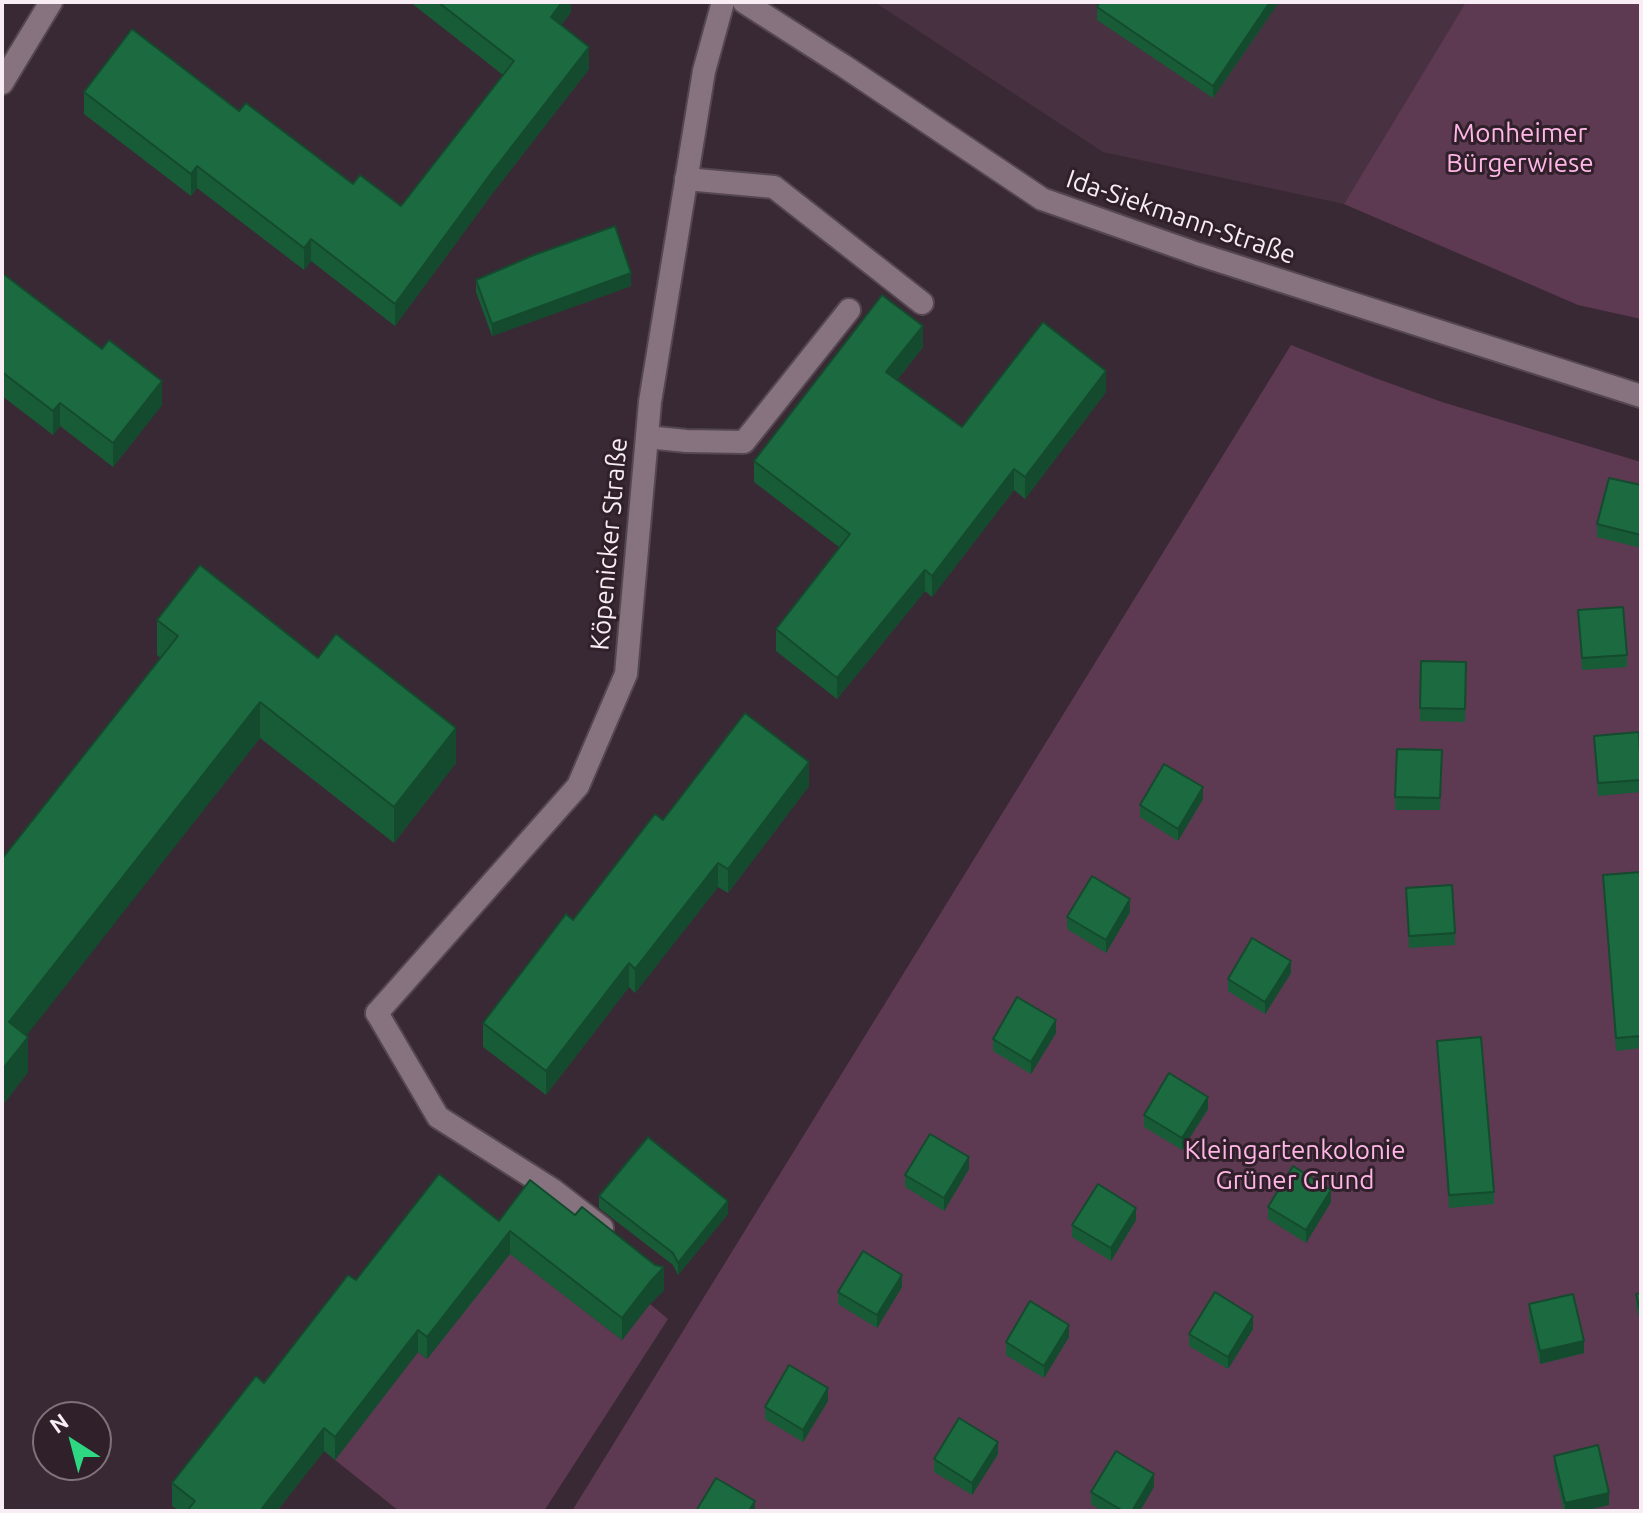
<!DOCTYPE html>
<html>
<head>
<meta charset="utf-8">
<style>
  body { margin:0 }
  #map { position:relative; width:1643px; height:1513px; overflow:hidden; background:#392934; font-family:Ubuntu,sans-serif }
  canvas { display:block }
  .frame { position:absolute; inset:0; border:4px solid #f8edf4; pointer-events:none }
  .north { position:absolute; left:32px; top:1401px; width:80px; height:80px; box-sizing:border-box; background:#2f202a; border:2px solid #7f727b; border-radius:50%; rotate:324deg; font-size:22px; font-weight:700; line-height:32px; text-align:center; color:#f8edf4 }
  .north::after { content:''; display:block; margin:auto; width:28px; height:36px; background:#2ed883; clip-path:polygon(50% 0,100% 100%,50% 72%,0 100%) }
</style>
</head>
<body>
<div id="map">
<canvas width="1643" height="1513"></canvas>
<div class="frame"></div>
<div class="north">N</div>
</div>
<script>
const c = document.querySelector('canvas').getContext('2d');
c.lineJoin = 'round';
function paint(path, color) { c.fillStyle = color; c.fill(path, 'evenodd'); }
const toPath = rows => new Path2D(rows.map(r => 'M' + r).join(''));
function strokePath(path, color, width, dash) { c.strokeStyle = color; c.lineWidth = width; c.lineCap = dash ? 'butt' : 'round'; c.setLineDash(dash || []); c.stroke(path); }
function write(font, color, halo, rows, align = 'center') {
  c.font = font + ' Ubuntu,sans-serif'; c.lineWidth = 6; c.setLineDash([]); c.textBaseline = 'middle'; c.strokeStyle = halo; c.fillStyle = color; for (const [text, x, y, turn = 0] of rows) {
    c.save(); c.translate(x, y); c.rotate((+turn || 0) * Math.PI / 180); c.textAlign = isNaN(turn) ? turn : align; if (halo) c.strokeText(text, 0, 0); c.fillText(text, 0, 0); c.restore();
  }
}
paint(toPath([
  [876,2,1466,2,1344,204,1103,152,876,3]
]), '#483241');
paint(toPath([
  [1466,2,1641,2,1641,319,1578,305,1344,204],
  [1291,345,1375,378,1442,402,1641,462,1641,1511,572,1511],
  [510,1253,622,1340,650,1304,668,1319,544,1511,399,1511,335,1460,418,1352,427,1359]
]), '#5d3952');
const service = toPath([
  [686,179,774,187,922,303],
  [647,437,686,441,744,442,849,310],
  [377,1013,438,1117,553,1190,602,1228]
]);
const minor = toPath([
  [744,2,844,66,1042,199,1198,254,1641,396],
  [2,83,51,2],
  [377,1013,578,786,626,674,650,402,704,71,723,2]
]);
strokePath(service, '#54474f', 26);
strokePath(minor, '#54474f', 26);
strokePath(service, '#86737f', 22);
strokePath(minor, '#86737f', 22);
paint(toPath([
  [410,2,571,2,571,12,561,25,589,69,492,194,395,326,311,261,304,270,197,188,191,196,84,114,84,92,239,111,353,184,401,206,503,75],
  [1279,2,1213,98,1097,20,1097,7],
  [2,273,162,405,113,467,60,426,53,435,2,396],
  [476,280,631,286,492,336,476,292],
  [923,347,897,380,962,427,1106,392,1025,499,1014,490,932,597,925,591,837,699,776,651,776,629,839,547,754,482,754,461],
  [1641,485,1641,548,1597,537,1597,524],
  [1578,610,1627,655,1627,667,1582,670],
  [157,620,318,658,456,763,394,843,260,738,26,1035,28,1072,2,1106,2,859,161,658,157,655],
  [1466,662,1465,722,1420,721,1420,708],
  [1594,736,1641,759,1641,792,1598,796],
  [1442,762,1440,810,1395,810,1395,797],
  [809,786,728,893,718,887,635,993,629,987,546,1095,483,1047,483,1023,573,920,663,820],
  [1203,799,1178,841,1140,817,1140,805],
  [1641,872,1641,1048,1616,1051,1603,875],
  [1406,888,1455,933,1455,945,1409,948],
  [1130,912,1106,953,1067,929,1067,917],
  [1291,973,1265,1014,1228,991,1228,979],
  [1056,1033,1031,1074,993,1051,993,1039],
  [1437,1041,1494,1192,1494,1204,1449,1208],
  [1208,1109,1182,1150,1144,1127,1144,1115],
  [969,1169,944,1211,905,1187,905,1175],
  [599,1196,728,1214,678,1275,673,1265,599,1208],
  [1331,1202,1306,1243,1268,1219,1268,1207],
  [575,1215,655,1265,664,1290,650,1304,622,1340,510,1254,427,1359,418,1352,335,1460,324,1451,277,1511,179,1511,172,1506,172,1483,356,1280,499,1221],
  [1136,1220,1111,1261,1072,1237,1072,1225],
  [902,1287,877,1328,838,1304,838,1292],
  [1641,1293,1641,1327,1636,1306,1636,1294],
  [1529,1304,1584,1353,1540,1364,1529,1317],
  [1253,1329,1228,1369,1189,1346,1189,1334],
  [1069,1337,1044,1378,1006,1355,1006,1342],
  [828,1401,803,1442,765,1419,765,1407],
  [998,1454,972,1495,934,1472,934,1459],
  [1554,1456,1609,1505,1583,1511,1564,1511,1554,1468],
  [1154,1487,1140,1511,1102,1511,1091,1504,1091,1492]
]), '#185b37');
paint(toPath([
  [562,2,571,2,571,12,551,39,551,17],
  [1270,2,1279,2,1213,98,1213,86],
  [589,47,589,69,492,194,395,326,395,304,492,172],
  [197,166,197,188,191,196,191,174],
  [311,239,311,261,304,270,304,248],
  [631,273,631,286,492,336,492,324],
  [923,326,923,347,886,393,886,372],
  [1106,371,1106,392,1025,499,1025,477],
  [162,381,162,405,113,467,113,443],
  [60,403,60,426,53,435,53,411],
  [1014,469,1014,490,932,597,932,576],
  [925,570,925,591,837,699,837,678],
  [260,702,260,738,9,1058,9,1022],
  [456,728,456,763,394,843,394,807],
  [809,762,809,786,728,893,728,869],
  [1203,787,1203,799,1178,841,1178,829],
  [718,863,718,887,635,993,635,969],
  [1130,899,1130,912,1106,953,1106,940],
  [1291,961,1291,973,1265,1014,1265,1002],
  [629,963,629,987,546,1095,546,1071],
  [1056,1020,1056,1033,1031,1074,1031,1062],
  [28,1037,28,1072,2,1106,2,1070],
  [1208,1097,1208,1109,1182,1150,1182,1138],
  [969,1157,969,1169,944,1211,944,1198],
  [1331,1190,1331,1202,1306,1243,1306,1230],
  [728,1201,728,1214,678,1275,678,1263],
  [1136,1208,1136,1220,1111,1261,1111,1248],
  [510,1231,510,1254,427,1359,427,1337],
  [664,1267,664,1290,650,1304,622,1340,622,1318,650,1282],
  [902,1275,902,1287,877,1328,877,1315],
  [1253,1316,1253,1329,1228,1369,1228,1357],
  [1069,1325,1069,1337,1044,1378,1044,1366],
  [418,1330,418,1352,335,1460,335,1437],
  [1584,1341,1584,1353,1540,1364,1540,1351],
  [828,1388,828,1401,803,1442,803,1430],
  [324,1428,324,1451,277,1511,260,1511],
  [998,1442,998,1454,972,1495,972,1483],
  [1154,1474,1154,1487,1140,1511,1132,1511],
  [1609,1493,1609,1505,1583,1511,1565,1511,1565,1503],
  [755,1501,755,1511,749,1511]
]), '#144a2d');
const building = toPath([
  [438,2,562,2,551,17,589,47,492,172,395,304,311,239,304,248,197,166,191,174,84,92,132,29,239,111,246,103,353,184,360,175,401,206,514,61,438,2],
  [1100,2,1270,2,1213,86,1097,7,1100,2],
  [615,226,631,273,492,324,476,280,534,255,615,226],
  [2,273,102,349,109,340,162,381,113,443,60,403,53,411,2,372,2,273],
  [882,295,923,326,886,372,962,427,1043,322,1106,371,1025,477,1014,469,932,576,925,570,837,678,776,629,850,534,754,461,882,295],
  [1609,478,1641,485,1641,535,1597,524,1609,478],
  [200,565,318,658,336,634,456,728,394,807,260,702,9,1022,28,1037,2,1070,2,859,178,636,157,620,200,565],
  [1623,607,1627,655,1582,658,1578,610,1623,607],
  [1421,661,1466,662,1465,709,1420,708,1421,661],
  [745,713,809,762,728,869,718,863,635,969,629,963,546,1071,483,1023,566,914,573,920,655,814,663,820,745,713],
  [1639,732,1641,780,1598,783,1594,736,1639,732],
  [1397,749,1442,750,1440,798,1395,797,1397,749],
  [1164,764,1203,787,1178,829,1140,805,1164,764],
  [1641,872,1641,1036,1616,1038,1603,875,1641,872],
  [1092,876,1130,899,1106,940,1067,917,1092,876],
  [1452,885,1455,933,1409,936,1406,888,1452,885],
  [1252,938,1291,961,1265,1002,1228,979,1252,938],
  [1017,997,1056,1020,1031,1062,993,1039,1017,997],
  [1481,1037,1494,1192,1449,1195,1437,1041,1481,1037],
  [1169,1073,1208,1097,1182,1138,1144,1115,1169,1073],
  [930,1134,969,1157,944,1198,905,1175,930,1134],
  [648,1137,728,1201,678,1263,673,1253,599,1196,648,1137],
  [1293,1166,1331,1190,1306,1230,1268,1207,1293,1166],
  [439,1174,499,1221,530,1180,575,1215,582,1207,655,1265,664,1267,650,1282,622,1318,510,1231,427,1337,418,1330,335,1437,324,1428,260,1511,187,1511,195,1501,172,1483,256,1376,264,1383,348,1275,356,1280,439,1174],
  [1098,1184,1136,1208,1111,1248,1072,1225,1098,1184],
  [863,1251,902,1275,877,1315,838,1292,863,1251],
  [1215,1292,1253,1316,1228,1357,1189,1334,1215,1292],
  [1641,1293,1641,1314,1636,1294,1641,1293],
  [1573,1294,1584,1341,1540,1351,1529,1304,1573,1294],
  [1030,1301,1069,1325,1044,1366,1006,1342,1030,1301],
  [789,1365,828,1388,803,1430,765,1407,789,1365],
  [959,1418,998,1442,972,1483,934,1459,959,1418],
  [1598,1445,1609,1493,1565,1503,1554,1456,1598,1445],
  [1116,1451,1154,1474,1132,1511,1123,1511,1091,1492,1116,1451],
  [716,1478,755,1501,749,1511,696,1511,716,1478]
]);
paint(building, '#1c6a40');
strokePath(building, '#144a2d', 2);
write('26px', '#ffb6e7', '#2f202a', [
  ["Monheimer",1520,133],
  ["Bürgerwiese",1520,163],
  ["Kleingartenkolonie",1295,1150],
  ["Grüner Grund",1295,1180]
]);
write('26px', '#f8edf4', '#2f202a', [
  ["Ida-Siekmann-Straße",1181,217,19],
  ["Köpenicker Straße",609,544,-85]
]);
</script>
</body>
</html>
